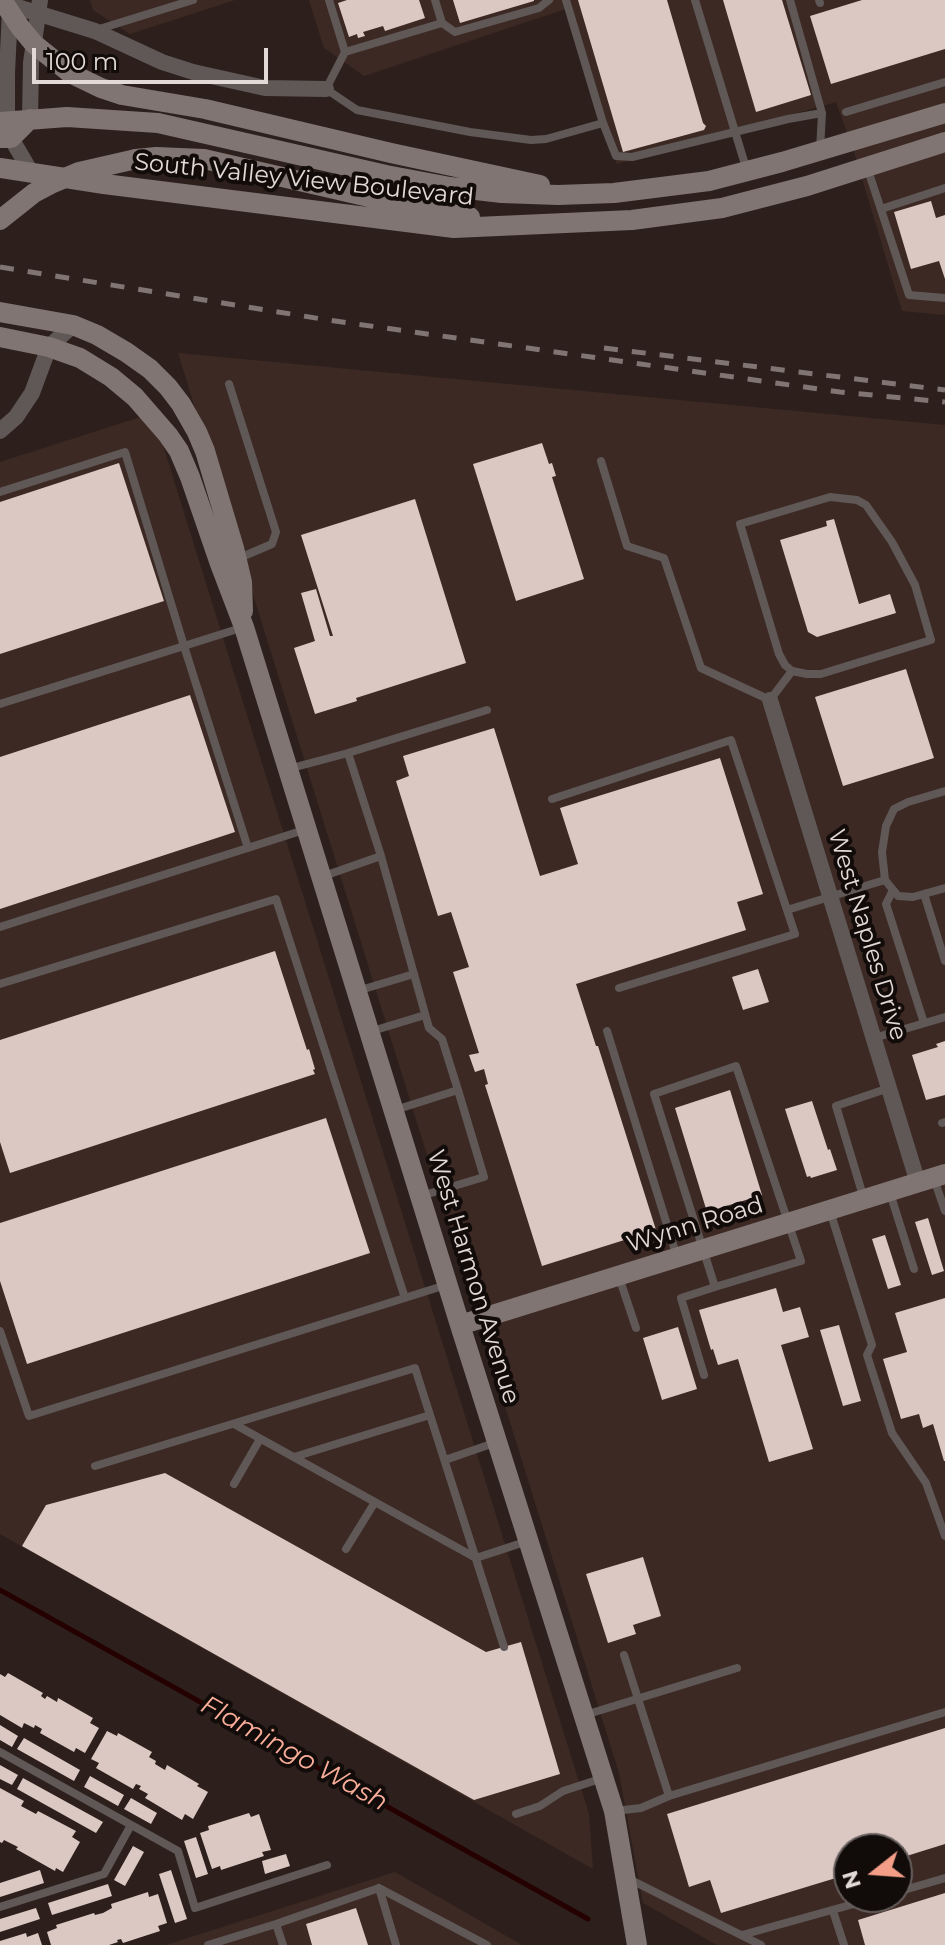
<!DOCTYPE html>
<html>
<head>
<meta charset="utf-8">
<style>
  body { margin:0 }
  #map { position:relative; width:945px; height:1945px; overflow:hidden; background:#2d201c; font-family:Montserrat,sans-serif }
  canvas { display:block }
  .north { position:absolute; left:833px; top:1833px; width:80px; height:80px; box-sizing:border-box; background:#110b0a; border:2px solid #655e5c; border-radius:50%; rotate:253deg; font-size:22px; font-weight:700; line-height:32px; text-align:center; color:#e3dad7 }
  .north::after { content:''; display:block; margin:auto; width:28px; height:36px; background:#f49e88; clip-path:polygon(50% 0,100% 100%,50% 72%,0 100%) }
  .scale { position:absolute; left:32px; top:48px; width:236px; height:36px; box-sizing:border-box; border:4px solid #e3dad7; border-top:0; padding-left:10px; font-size:24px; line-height:28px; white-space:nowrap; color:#e3dad7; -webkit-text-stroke:6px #110b0a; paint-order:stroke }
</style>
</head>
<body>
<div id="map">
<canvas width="945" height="1945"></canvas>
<div class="north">N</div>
<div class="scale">100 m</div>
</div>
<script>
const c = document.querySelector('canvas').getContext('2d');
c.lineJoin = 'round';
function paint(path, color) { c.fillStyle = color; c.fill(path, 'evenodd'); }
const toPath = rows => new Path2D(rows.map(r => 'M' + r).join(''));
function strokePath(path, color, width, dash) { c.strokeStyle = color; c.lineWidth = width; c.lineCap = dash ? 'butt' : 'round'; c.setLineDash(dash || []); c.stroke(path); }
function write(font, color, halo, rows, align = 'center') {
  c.font = font + ' Montserrat,sans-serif'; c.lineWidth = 8; c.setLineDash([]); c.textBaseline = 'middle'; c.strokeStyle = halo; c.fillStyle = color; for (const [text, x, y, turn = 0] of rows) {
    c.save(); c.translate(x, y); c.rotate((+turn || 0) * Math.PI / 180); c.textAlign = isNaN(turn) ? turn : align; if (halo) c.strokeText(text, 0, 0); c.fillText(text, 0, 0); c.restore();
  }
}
paint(toPath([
  [90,0,235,0,130,34,93,10],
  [309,0,945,0,945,315,902,311,854,152,836,102,617,164,569,8,364,76,324,48],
  [178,353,945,425,945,1945,717,1945,643,1903,619,1773],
  [849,1849,897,1849,897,1897,849,1897],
  [153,413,589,1814,593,1869,0,1534,0,462],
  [395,1872,522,1945,166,1945]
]), '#3c2924');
strokePath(toPath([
  [0,1590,588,1919]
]), '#250000', 5);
paint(toPath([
  [347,0,419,0,425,18,385,31,383,26,363,32,365,36,358,38,357,34,349,37,338,3],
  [453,0,534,0,534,1,460,23],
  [578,0,667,0,703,123,706,126,704,130,623,152],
  [723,0,782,0,811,95,756,112],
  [862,0,945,0,945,49,831,84,810,16],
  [931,201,936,218,945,215,945,279,939,261,911,269,894,212],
  [542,443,549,464,552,463,556,476,552,477,584,579,516,601,473,464],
  [119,463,164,601,0,654,0,502],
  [415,499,466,663,356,698,357,701,315,714,294,648,315,641,301,593,316,589,330,636,333,636,301,535],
  [834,519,859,604,890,594,896,613,817,637,808,632,780,540,827,526,826,521],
  [906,669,934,758,843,786,815,697],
  [190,695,235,832,0,909,0,757],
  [494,728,540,876,578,864,560,808,720,758,763,894,737,902,746,930,576,984,596,1046,598,1046,656,1230,542,1266,485,1085,488,1084,484,1069,475,1072,469,1055,479,1053,453,972,469,967,451,912,438,916,396,781,409,776,403,756],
  [275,951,307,1050,309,1049,315,1069,313,1070,315,1074,10,1173,0,1142,0,1040],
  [758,969,769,1002,743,1010,732,977],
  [945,1041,945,1095,926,1100,912,1055,938,1047,936,1044],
  [730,1090,762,1195,707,1212,675,1108],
  [812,1101,828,1150,830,1149,837,1170,811,1178,810,1176,807,1177,785,1109],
  [326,1118,370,1253,27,1364,0,1281,0,1223],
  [928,1218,944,1271,932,1275,915,1222],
  [885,1235,901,1285,888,1289,872,1239],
  [776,1288,783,1312,800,1307,809,1337,781,1345,813,1449,769,1462,738,1359,718,1365,713,1349,711,1350,699,1310],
  [945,1298,945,1461,944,1461,933,1424,923,1428,919,1414,901,1419,883,1359,907,1352,895,1313],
  [839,1325,861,1401,843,1406,820,1330],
  [678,1327,697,1389,662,1400,643,1338],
  [165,1473,486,1652,521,1642,560,1774,474,1800,22,1546,46,1505],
  [643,1557,661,1616,633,1625,636,1634,608,1643,586,1574],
  [8,1673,43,1693,41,1696,45,1699,47,1696,57,1702,58,1698,93,1718,90,1723,99,1728,85,1753,76,1748,74,1752,40,1733,42,1729,35,1725,34,1728,24,1723,22,1728,0,1715,0,1674,5,1677],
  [0,1725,18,1736,12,1747,0,1740],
  [945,1728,945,1844,897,1859,897,1849,849,1849,849,1874,721,1913,710,1880,689,1887,667,1814],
  [107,1731,117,1736,118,1733,152,1752,149,1757,156,1761,155,1764,165,1770,167,1765,199,1784,197,1786,208,1792,193,1819,185,1814,182,1820,145,1798,148,1794,139,1789,141,1786,136,1784,133,1789,96,1768,99,1763,91,1759],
  [24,1738,80,1770,74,1781,17,1749],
  [0,1765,18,1775,12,1785,0,1779],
  [90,1776,124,1795,118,1806,84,1787],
  [23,1778,103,1822,96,1833,17,1789],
  [0,1788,24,1801,21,1806,36,1814,38,1811,76,1831,72,1837,80,1842,63,1872,56,1868,55,1871,16,1849,18,1847,4,1840,2,1843,0,1842],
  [131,1798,157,1813,151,1824,124,1809],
  [249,1813,251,1817,259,1814,271,1850,262,1852,264,1856,221,1870,220,1866,212,1869,200,1833,209,1830,208,1826],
  [196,1837,208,1874,196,1878,184,1841],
  [133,1846,144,1852,125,1886,114,1880],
  [286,1854,290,1866,265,1874,262,1861],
  [40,1870,44,1883,0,1897,0,1883],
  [171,1870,187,1919,175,1923,159,1874],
  [108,1884,112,1896,52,1915,48,1903],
  [148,1892,149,1897,158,1894,167,1923,158,1926,160,1931,123,1943,121,1939,117,1940,118,1942,109,1945,51,1945,47,1932,57,1928,56,1925,94,1913,95,1915,103,1913,112,1908,111,1904],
  [945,1893,945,1945,865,1945,858,1920],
  [36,1908,40,1919,0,1932,0,1919],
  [356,1908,368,1945,312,1945,306,1924],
  [26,1933,27,1937,38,1933,42,1945,0,1945,0,1941]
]), '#dbc8c3');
strokePath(toPath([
  [329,0,345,52],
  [435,0,442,23,455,32,539,8,549,0],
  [566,0,603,123,616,156,632,157,788,119,822,113],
  [695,0,747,171],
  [790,0,822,113,820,150],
  [819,0,820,3],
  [442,23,345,52,326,89,357,110,470,132,531,140,546,139,603,123],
  [96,30,193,0],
  [846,112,945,82],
  [867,167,909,295,945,298],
  [881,209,945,188],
  [229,384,276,532,272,544,237,559],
  [601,461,627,546,664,558,701,668,770,700,792,671,807,674,821,674,931,640,915,585,892,542,866,505,857,500,830,497,740,524,779,654,785,665,792,671],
  [0,492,125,452,184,646,0,704],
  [244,627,184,646,248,848],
  [288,769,348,753],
  [552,799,731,740,787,910],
  [321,877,381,856],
  [885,880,882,852,886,826,894,809,908,802,945,791],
  [893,890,886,904,924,1023],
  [924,894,945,961],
  [0,927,304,830],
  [0,984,276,899,405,1298],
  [619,988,795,934,787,910,865,886,885,880,898,896,913,897,945,888],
  [357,991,414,974],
  [607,1031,677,1257],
  [369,1032,425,1015],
  [874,1038,945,1017],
  [458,1090,442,1039,429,1028,381,856,348,753,487,710],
  [395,1110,458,1090,484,1177,421,1196],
  [942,1123,945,1122],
  [934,1179,945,1211],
  [890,1193,914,1269],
  [864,1199,836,1106,889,1088],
  [830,1211,872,1345,867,1355,892,1433,926,1483,945,1536],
  [619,1277,636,1328],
  [0,1331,29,1416,446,1285],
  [704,1375,681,1298,715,1287,654,1094,736,1066,801,1261,715,1287],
  [234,1424,476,1558,528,1541],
  [294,1457,430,1415],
  [445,1460,497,1442],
  [95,1466,415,1368,504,1647],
  [234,1484,260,1439],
  [346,1549,375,1502],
  [624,1655,669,1796],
  [585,1715,737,1668],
  [0,1752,178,1851,195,1908,327,1865],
  [615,1811,641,1808,669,1796,945,1712],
  [516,1814,540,1806,563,1791,603,1778],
  [629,1879,761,1945],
  [379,1888,487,1945],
  [897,1892,945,1878],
  [0,1907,104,1874,131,1825],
  [833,1911,844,1945],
  [276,1924,283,1945],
  [742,1935,879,1897],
  [208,1945,276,1924,379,1888,396,1945]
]), '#5f5856', 8);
strokePath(toPath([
  [11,5,95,31,162,62,193,72,265,88,326,89],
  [10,10,7,73,7,121,11,138,32,174],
  [30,119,31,63,40,0],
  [0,431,16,417,32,393,49,347,73,325],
  [770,700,918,1183]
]), '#5f5856', 16);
strokePath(toPath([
  [70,73,101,88,122,95,205,109,391,153,540,185],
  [0,122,67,117,158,123,386,175,450,187,502,193,558,195,614,193,709,181,782,162,945,113],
  [0,138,11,138,30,119],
  [136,159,156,157,204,159,421,209,470,217],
  [0,168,104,184,454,228,632,220,722,208,807,186,945,142],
  [0,312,73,325,97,335,126,352,150,369,168,387,181,404,197,432,205,451,234,548,242,582,243,611],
  [0,337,49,347,80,358,111,377,135,397,168,435,179,451,190,477,220,564,244,627,460,1325,614,1811,637,1945],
  [460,1325,945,1174]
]), '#807572', 20);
strokePath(toPath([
  [0,267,328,320,840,392,945,402],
  [604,348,945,390]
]), '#807572', 5, [14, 14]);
strokePath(toPath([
  [2,0,20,27,34,44,70,73],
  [0,220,34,193,53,183,79,172,136,159]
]), '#807572', 20);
write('24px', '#e3dad7', '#110b0a', [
  ["South Valley View Boulevard",304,180,6],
  ["West Naples Drive",867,935,73],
  ["Wynn Road",695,1225,-17],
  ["West Harmon Avenue",473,1277,73]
]);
write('italic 26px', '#f9ad99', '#110b0a', [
  ["Flamingo Wash",294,1754,29]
]);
</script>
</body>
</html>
